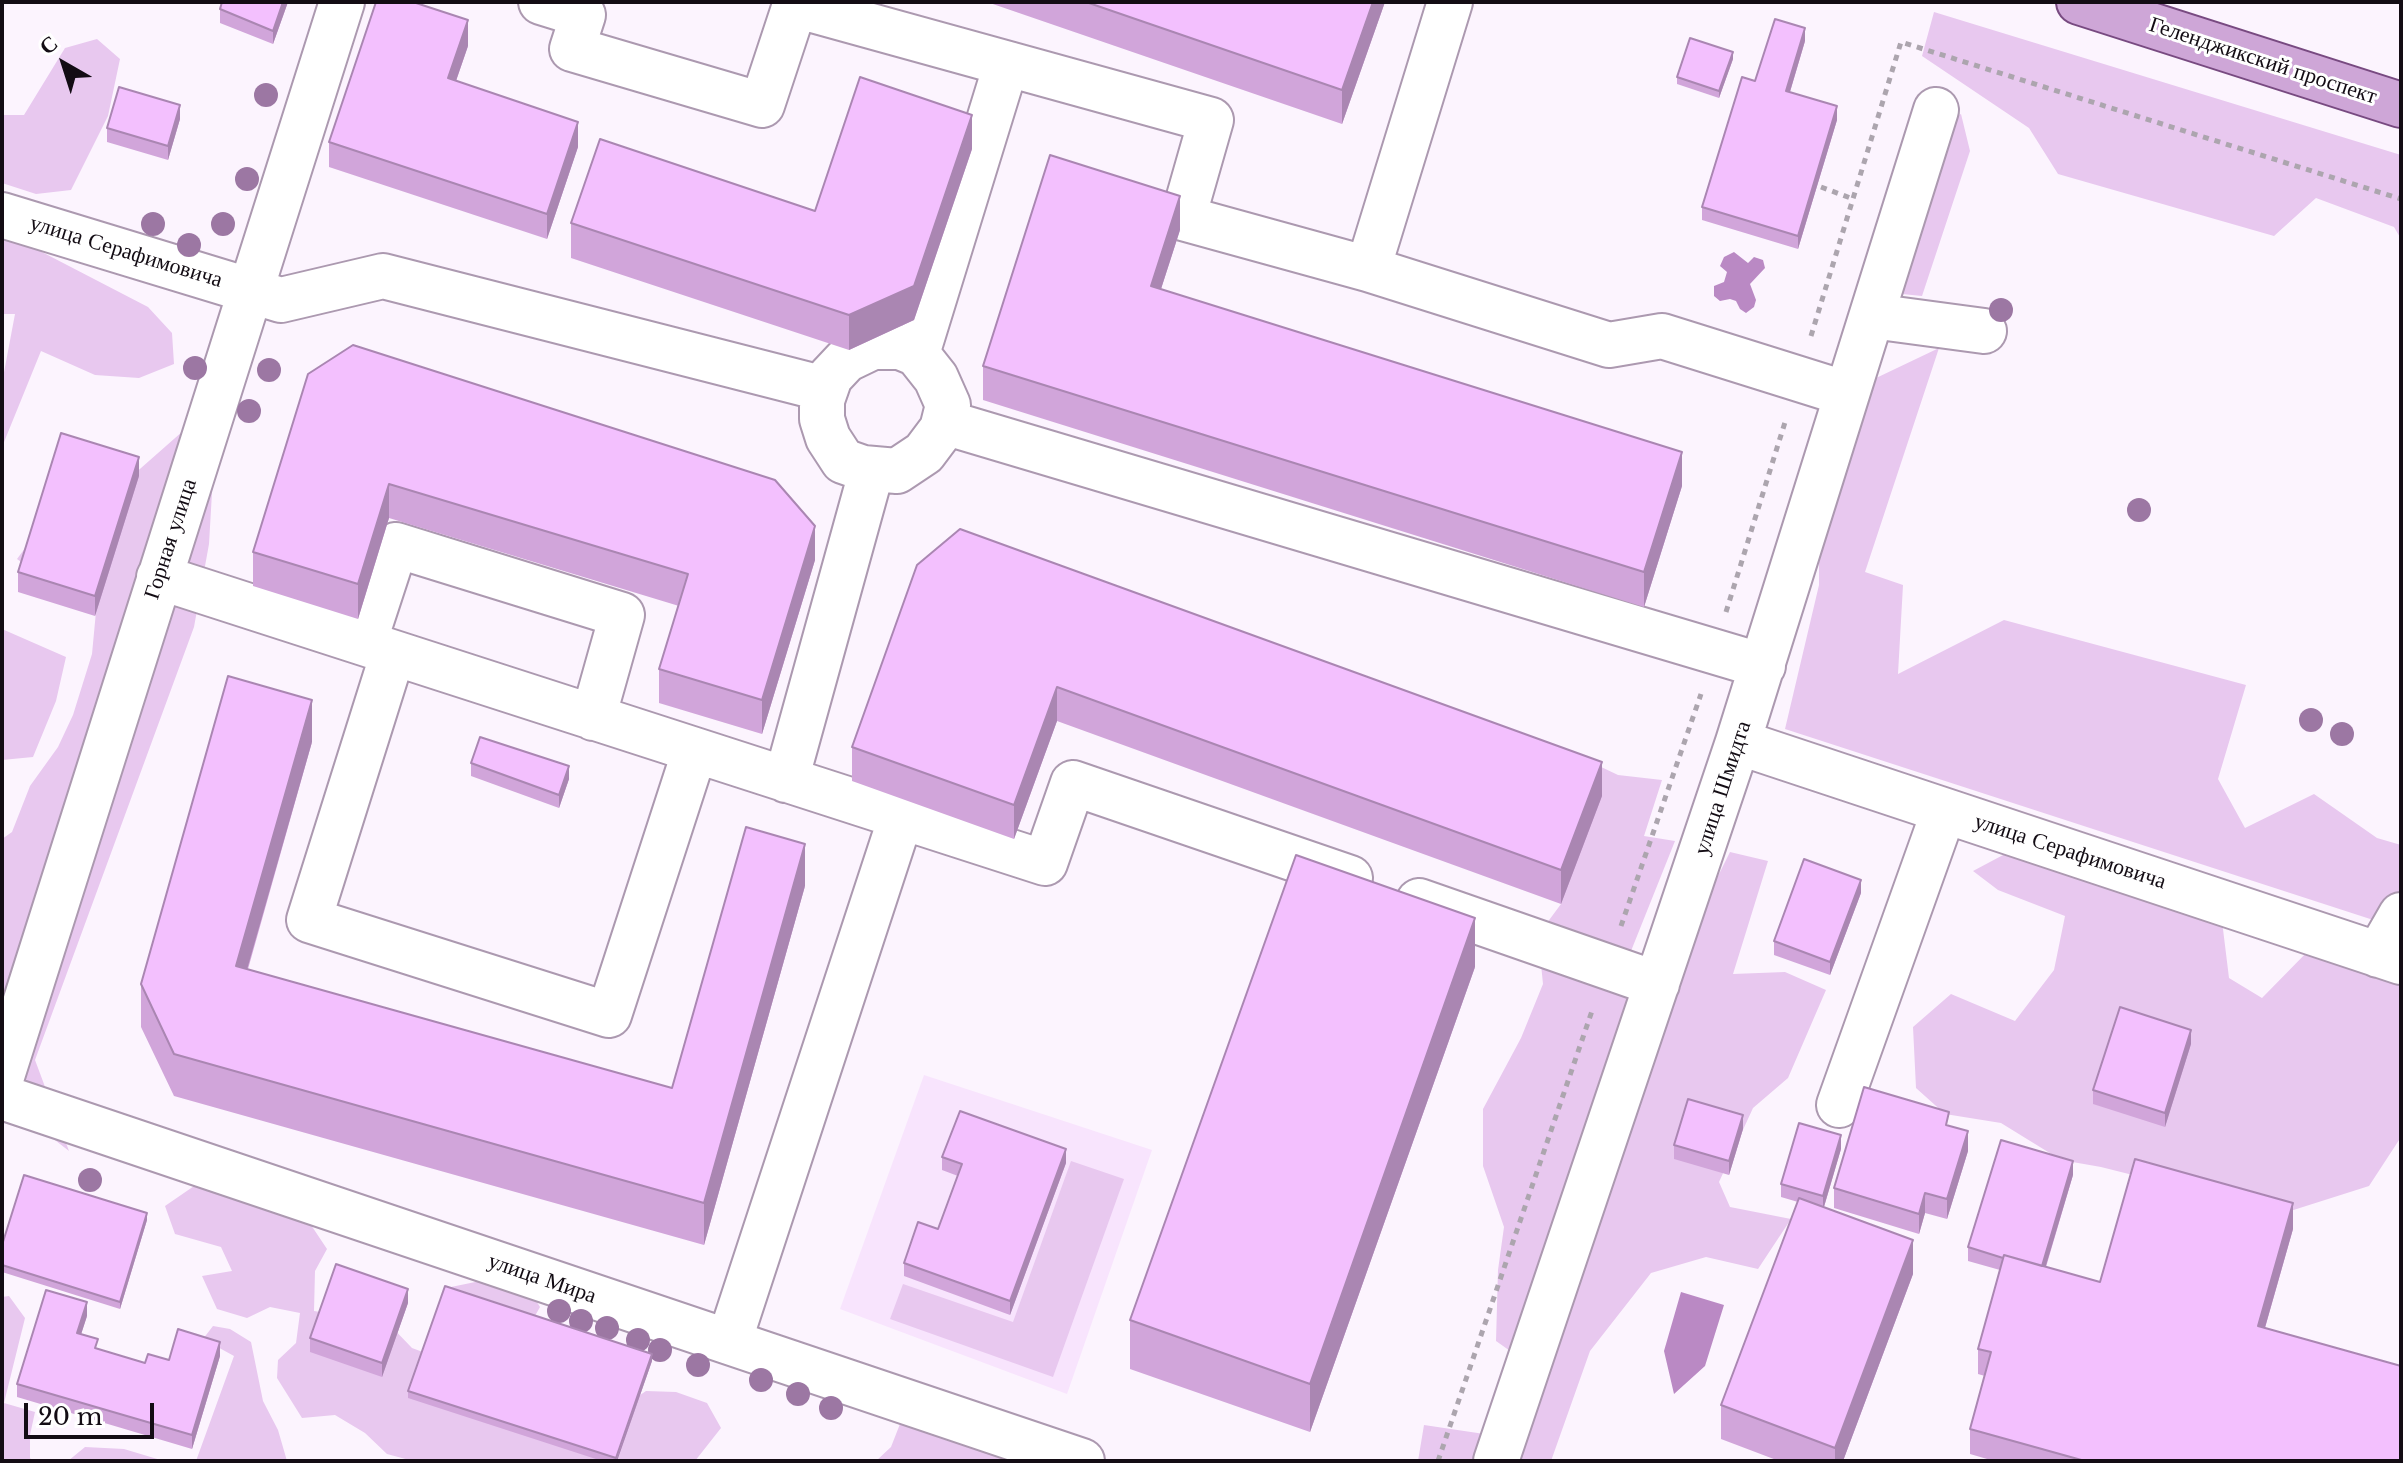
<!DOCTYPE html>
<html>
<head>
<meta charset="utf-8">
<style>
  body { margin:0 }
  #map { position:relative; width:2403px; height:1463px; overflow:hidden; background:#fcf4fe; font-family:"Libre Baskerville",serif }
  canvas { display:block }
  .frame { position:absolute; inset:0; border:4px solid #130c14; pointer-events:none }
  .north { position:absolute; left:24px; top:24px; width:80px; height:80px; -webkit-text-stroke:6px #fff; paint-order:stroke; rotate:321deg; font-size:22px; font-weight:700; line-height:32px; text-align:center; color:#130c14 }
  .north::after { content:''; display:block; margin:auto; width:28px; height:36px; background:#130c14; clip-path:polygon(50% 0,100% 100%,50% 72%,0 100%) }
  .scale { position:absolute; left:24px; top:1403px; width:130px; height:36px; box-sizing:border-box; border:4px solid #130c14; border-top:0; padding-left:10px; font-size:24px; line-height:28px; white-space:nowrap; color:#130c14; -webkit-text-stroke:6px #fff; paint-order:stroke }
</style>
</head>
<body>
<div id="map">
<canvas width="2403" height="1463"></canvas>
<div class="frame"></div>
<div class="north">С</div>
<div class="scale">20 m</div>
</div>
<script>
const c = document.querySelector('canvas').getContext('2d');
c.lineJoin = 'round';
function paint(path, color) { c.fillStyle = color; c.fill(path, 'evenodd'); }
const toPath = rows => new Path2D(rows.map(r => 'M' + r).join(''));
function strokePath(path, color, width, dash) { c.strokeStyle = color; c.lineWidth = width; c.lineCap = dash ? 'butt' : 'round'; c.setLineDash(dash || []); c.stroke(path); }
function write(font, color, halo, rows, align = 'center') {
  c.font = font + ' "Libre Baskerville",serif'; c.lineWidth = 6; c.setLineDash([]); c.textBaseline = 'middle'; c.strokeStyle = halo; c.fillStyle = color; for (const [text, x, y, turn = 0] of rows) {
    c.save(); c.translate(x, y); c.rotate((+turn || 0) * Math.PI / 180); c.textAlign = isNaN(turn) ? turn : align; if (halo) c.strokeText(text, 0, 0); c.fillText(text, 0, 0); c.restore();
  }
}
paint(toPath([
  [924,1075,1152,1150,1067,1394,840,1309]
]), '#f8e4fd');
paint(toPath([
  [1934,12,2401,155,2401,239,2394,227,2316,198,2274,236,2058,174,2029,128,1922,56],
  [97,39,120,59,108,116,71,190,36,194,2,183,2,115,24,115,65,48],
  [1961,114,1970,151,1922,296,1902,294,1953,118],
  [2,234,13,237,148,307,172,333,174,364,139,378,95,375,41,351,2,447,2,383,15,314,2,314],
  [1939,348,1865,572,1903,585,1898,674,2004,620,2246,685,2218,779,2245,828,2314,794,2377,838,2401,845,2401,929,1785,729,1819,585,1819,529,1874,379],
  [183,431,214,458,209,544,194,627,35,1060,69,1151,42,1130,2,1082,2,839,12,832,30,786,58,747,73,715,92,654,97,601,51,584,17,559,51,513,124,483],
  [2,629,66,657,56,701,33,757,2,760],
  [1578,756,1618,775,1662,780,1644,836,1675,841,1629,956,1678,956,1730,852,1768,861,1733,974,1785,972,1826,990,1788,1078,1753,1108,1719,1182,1730,1207,1791,1219,1758,1269,1706,1257,1651,1273,1590,1351,1551,1461,1418,1461,1424,1425,1491,1435,1513,1353,1496,1341,1498,1270,1504,1227,1483,1166,1483,1109,1521,1038,1543,984,1538,935,1561,904],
  [2005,854,2098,872,2222,921,2229,978,2262,998,2312,947,2401,975,2401,1137,2369,1186,2284,1213,2101,1167,2061,1160,2001,1123,1945,1114,1916,1088,1913,1027,1951,994,2015,1021,2054,970,2065,916,1998,890,1973,871],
  [1071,1161,1124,1179,1053,1377,890,1319,903,1284,1013,1322],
  [213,1173,283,1215,305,1216,327,1249,315,1271,314,1311,387,1322,412,1348,455,1364,443,1338,451,1287,519,1273,540,1307,522,1339,603,1420,646,1391,676,1392,707,1403,721,1428,695,1461,413,1461,387,1454,365,1433,335,1415,302,1418,277,1378,278,1360,296,1343,300,1313,270,1307,247,1318,217,1309,202,1276,232,1271,221,1247,175,1234,165,1206],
  [9,1296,25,1318,4,1403,35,1412,30,1435,30,1458,32,1461,2,1461,2,1297],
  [213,1326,230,1329,251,1342,263,1401,278,1430,287,1461,196,1461,234,1356,203,1339],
  [907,1406,1060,1461,876,1461,891,1447],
  [85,1447,124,1449,164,1461,68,1461]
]), '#e8c8ef');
paint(toPath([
  [1734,252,1748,263,1754,257,1763,260,1765,268,1750,284,1756,300,1754,307,1746,313,1740,309,1736,301,1730,299,1720,301,1714,296,1714,286,1724,282,1727,272,1720,266,1724,257],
  [1681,1292,1724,1305,1705,1366,1674,1394,1664,1351]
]), '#ba89c4');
const minor = toPath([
  [541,2,583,15,572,49,762,105,795,5,1211,120,1183,218,1368,269,1609,345,1662,336,1847,394],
  [2,215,281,300,383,276,825,389],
  [1368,269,1450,2],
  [1872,316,1984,331],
  [873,347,900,347,917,354,936,378,948,405,942,429,924,453,897,471,863,468,843,461,828,438,822,419,822,400,830,377,846,360,873,347],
  [917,354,1006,65],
  [944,422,1763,666],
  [159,577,1045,863,1073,783,1350,878],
  [364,643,396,545,622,615,593,718],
  [393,653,309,920,609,1015,695,750],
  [1738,742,2401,962],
  [786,780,872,469],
  [1419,901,1657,984],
  [2378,955,2401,915],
  [2,1076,342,2],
  [2,1097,1082,1461],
  [1839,1105,1944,811],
  [729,1342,901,817],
  [1496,1461,1738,742,1936,110]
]);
const major = toPath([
  [2079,2,2401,105]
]);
strokePath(minor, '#ac99b0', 48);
strokePath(major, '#784a81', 48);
strokePath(toPath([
  [1821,187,1853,199],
  [1811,336,1901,42,2401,199],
  [1726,612,1786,419],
  [1621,926,1701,694],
  [1438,1461,1593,1008]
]), '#aca5ae', 5, [6, 6]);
strokePath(minor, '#fff', 44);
strokePath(major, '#cea6d7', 44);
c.fillStyle = '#9c77a3';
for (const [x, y] of [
  [266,95],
  [247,179],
  [153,224],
  [223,224],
  [189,245],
  [2001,310],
  [195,368],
  [269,370],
  [249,411],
  [2139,510],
  [2311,720],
  [2342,734],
  [90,1180],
  [559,1311],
  [581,1321],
  [607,1328],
  [638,1340],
  [660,1350],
  [698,1365],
  [761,1380],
  [798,1394],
  [831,1408]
]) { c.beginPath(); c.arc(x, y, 12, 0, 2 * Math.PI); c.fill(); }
paint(toPath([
  [222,2,288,2,273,44,220,23,220,9],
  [987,2,1385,2,1342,124],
  [1805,41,1790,92,1837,120,1798,249,1702,220,1702,207,1755,81],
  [468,46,456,81,578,147,547,239,329,167,329,142],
  [1733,59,1719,98,1677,84,1677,77],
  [180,119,168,160,107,142,107,128],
  [972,149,914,320,849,350,571,258,571,223,815,211],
  [1180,230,1161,289,1682,486,1644,607,983,400,983,366],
  [308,374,815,560,762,734,659,703,659,669,679,606,389,518,358,619,253,586,253,552],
  [139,476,95,616,18,592,18,572],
  [960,529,1602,796,1561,904,1057,721,1014,839,852,781,852,747],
  [312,742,248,969,672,1088,805,886,704,1245,174,1096,141,1027,141,984],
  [471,763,569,779,559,808,471,776],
  [1861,893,1830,975,1774,955,1774,941],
  [1475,967,1310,1432,1130,1369,1130,1320],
  [2191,1044,2165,1127,2093,1104,2093,1090],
  [1949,1126,1968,1151,1947,1219,1925,1213,1919,1234,1834,1208,1834,1188],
  [1743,1129,1729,1175,1674,1159,1674,1145],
  [1841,1149,1824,1207,1913,1274,1843,1461,1779,1461,1721,1439,1721,1405,1798,1202,1781,1197,1781,1184],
  [942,1157,1066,1163,1010,1315,904,1276,904,1263,938,1229,958,1176,942,1170],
  [2073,1175,2046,1267,2100,1282,2293,1229,2265,1328,2401,1461,1994,1461,1970,1454,1970,1429,1985,1376,1978,1374,1978,1349,2000,1270,1968,1261,1968,1247],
  [147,1220,120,1309,2,1272,2,1245],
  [408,1303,382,1377,310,1352,310,1338],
  [87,1316,81,1334,98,1349,145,1363,220,1356,192,1449,17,1397,17,1384],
  [652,1361,617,1461,602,1461,408,1398,408,1391]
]), '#d1a5da');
paint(toPath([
  [283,2,288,2,273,44,273,31],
  [1373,2,1385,2,1342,124,1342,90],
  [468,20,468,46,448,104,448,78],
  [1805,28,1805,41,1786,105,1786,91],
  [1733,52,1733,59,1719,98,1719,91],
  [180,105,180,119,168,160,168,146],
  [1837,106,1837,120,1798,249,1798,236],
  [972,115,972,149,914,320,849,350,849,315],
  [578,122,578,147,547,239,547,214],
  [1180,196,1180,230,1151,320,1151,286],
  [1682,452,1682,486,1644,607,1644,572],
  [139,457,139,476,95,616,95,596],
  [389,484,389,518,358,619,358,584],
  [815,526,815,560,762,734,762,700],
  [1057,687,1057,721,1014,839,1014,805],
  [312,700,312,742,236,1008,236,966],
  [1602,762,1602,796,1561,904,1561,870],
  [569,766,569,779,559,808,559,795],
  [805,844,805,886,704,1245,704,1203],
  [1861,880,1861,893,1830,975,1830,962],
  [1475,918,1475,967,1310,1432,1310,1384],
  [2191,1030,2191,1044,2165,1127,2165,1113],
  [1743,1115,1743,1129,1729,1175,1729,1161],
  [1968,1131,1968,1151,1947,1219,1947,1199],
  [1841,1135,1841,1149,1823,1210,1823,1196],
  [1066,1149,1066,1163,1010,1315,1010,1301],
  [2073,1161,2073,1175,2041,1282,2041,1269],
  [1925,1193,1925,1213,1919,1234,1919,1214],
  [2293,1203,2293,1229,2258,1352,2258,1326],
  [147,1213,147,1220,120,1309,120,1302],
  [1913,1240,1913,1274,1843,1461,1835,1461,1835,1448],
  [408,1289,408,1303,382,1377,382,1363],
  [87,1302,87,1316,77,1347,77,1333],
  [220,1342,220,1356,192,1449,192,1435],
  [652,1354,652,1361,617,1461,616,1461]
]), '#aa86b2');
const building = toPath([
  [222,2,283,2,273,31,220,9,222,2],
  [376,2,413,2,468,20,448,78,578,122,547,214,329,142,376,2],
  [1086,2,1373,2,1342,90,1086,2],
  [1775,19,1805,28,1786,91,1837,106,1798,236,1702,207,1742,77,1755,81,1775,19],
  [1690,38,1733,52,1719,91,1677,77,1690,38],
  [860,77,972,115,914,286,849,315,571,223,600,139,815,211,860,77],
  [119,87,180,105,168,146,107,128,119,87],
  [1050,155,1180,196,1151,286,1682,452,1644,572,983,366,1050,155],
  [353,345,775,480,815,526,762,700,659,669,688,574,389,484,358,584,253,552,308,374,353,345],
  [61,433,139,457,95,596,18,572,61,433],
  [960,529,1602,762,1561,870,1057,687,1014,805,852,747,917,565,960,529],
  [228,676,312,700,236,966,672,1088,746,827,805,844,704,1203,174,1054,141,984,228,676],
  [480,737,569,766,559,795,471,763,480,737],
  [1296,855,1475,918,1310,1384,1130,1320,1296,855],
  [1804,859,1861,880,1830,962,1774,941,1804,859],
  [2120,1007,2191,1030,2165,1113,2093,1090,2120,1007],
  [1864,1087,1949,1112,1946,1125,1968,1131,1947,1199,1925,1193,1919,1214,1834,1188,1864,1087],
  [1688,1099,1743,1115,1729,1161,1674,1145,1688,1099],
  [960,1111,1066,1149,1010,1301,904,1263,918,1222,938,1229,962,1164,942,1157,960,1111],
  [1799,1123,1841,1135,1823,1196,1781,1184,1799,1123],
  [2001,1140,2073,1161,2042,1266,2004,1255,2003,1258,1968,1247,2001,1140],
  [2135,1159,2293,1203,2258,1326,2401,1366,2401,1461,2085,1461,1970,1429,1991,1352,1978,1349,2004,1255,2100,1282,2135,1159],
  [24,1175,147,1213,120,1302,2,1265,2,1245,24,1175],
  [1799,1198,1913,1240,1835,1448,1721,1405,1799,1198],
  [336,1264,408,1289,382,1363,310,1338,336,1264],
  [445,1286,652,1354,616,1458,408,1391,445,1286],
  [46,1290,87,1302,77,1333,98,1339,95,1348,145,1363,148,1354,169,1360,178,1329,220,1342,192,1435,17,1384,46,1290]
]);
paint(building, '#f3c0fe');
strokePath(building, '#aa86b2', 2);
write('22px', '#130c14', '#fff', [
  ["Геленджикский проспект",2263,61,18],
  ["улица Серафимовича",126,252,17],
  ["Горная улица",171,539,-72],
  ["улица Шмидта",1723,788,-72],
  ["улица Серафимовича",2070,852,18],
  ["улица Мира",542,1279,19]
]);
</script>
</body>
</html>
